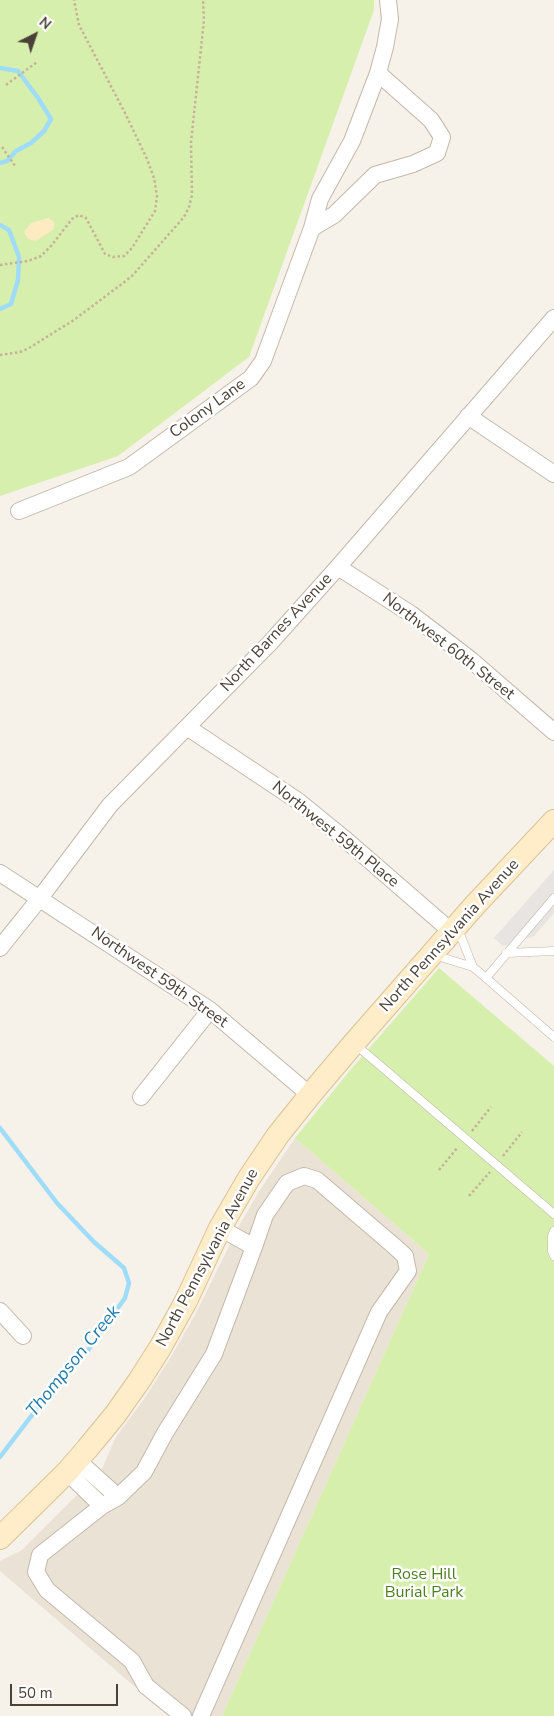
<!DOCTYPE html>
<html>
<head>
<meta charset="utf-8">
<style>
  body { margin:0 }
  #map { position:relative; width:554px; height:1716px; overflow:hidden; background:#f6f1e9; font-family:"Nunito Sans",sans-serif }
  canvas { display:block }
  .north { position:absolute; left:10px; top:10px; width:50px; height:50px; -webkit-text-stroke:4px #fff; paint-order:stroke; rotate:41deg; font-size:14px; font-weight:700; line-height:20px; text-align:center; color:#4b4136 }
  .north::after { content:''; display:block; margin:auto; width:18px; height:22px; background:#4b4136; clip-path:polygon(50% 0,100% 100%,50% 72%,0 100%) }
  .scale { position:absolute; left:10px; top:1684px; width:108px; height:22px; box-sizing:border-box; border:2px solid #4b4136; border-top:0; padding-left:6px; font-size:15px; line-height:18px; white-space:nowrap; color:#4b4136; -webkit-text-stroke:4px #fff; paint-order:stroke }
</style>
</head>
<body>
<div id="map">
<canvas width="554" height="1716"></canvas>
<div class="north">N</div>
<div class="scale">50 m</div>
</div>
<script>
const c = document.querySelector('canvas').getContext('2d');
c.lineJoin = 'round';
function paint(path, color) { c.fillStyle = color; c.fill(path, 'evenodd'); }
const toPath = rows => new Path2D(rows.map(r => 'M' + r).join(''));
function strokePath(path, color, width, dash) { c.strokeStyle = color; c.lineWidth = width; c.lineCap = dash ? 'butt' : 'round'; c.setLineDash(dash || []); c.stroke(path); }
function write(font, color, halo, rows, align = 'center') {
  c.font = font + ' "Nunito Sans",sans-serif'; c.lineWidth = 5; c.setLineDash([]); c.textBaseline = 'middle'; c.strokeStyle = halo; c.fillStyle = color; for (const [text, x, y, turn = 0] of rows) {
    c.save(); c.translate(x, y); c.rotate((+turn || 0) * Math.PI / 180); c.textAlign = isNaN(turn) ? turn : align; if (halo) c.strokeText(text, 0, 0); c.fillText(text, 0, 0); c.restore();
  }
}
paint(toPath([
  [295,1138,429,1254,222,1716,169,1716,0,1571,0,1561,22,1550,101,1471,116,1437,144,1399,171,1357,196,1313,240,1224,260,1190]
]), '#ebe2d6');
paint(toPath([
  [0,0,374,0,374,10,249,357,118,456,0,496],
  [439,968,554,1066,554,1716,222,1716,429,1254,295,1138,352,1068]
]), '#d7efad');
paint(toPath([
  [48,218,54,222,54,229,36,241,28,239,24,232,31,223]
]), '#feebc1');
paint(toPath([
  [554,870,554,913,534,936,503,946,494,938]
]), '#e7e4e1');
strokePath(toPath([
  [0,68,18,71,38,98,51,119,44,131,31,143,16,151,7,161,0,163],
  [0,225,9,230,19,257,18,280,11,304,0,309],
  [0,1128,57,1203,94,1242,124,1268,129,1283,125,1298,86,1353,52,1389,0,1457]
]), '#9fdcf9', 4.5);
const service = toPath([
  [506,953,554,951],
  [434,955,473,967,458,929],
  [473,967,486,978,554,898],
  [486,978,554,1037],
  [356,1045,554,1214],
  [554,1231,552,1236,552,1251,554,1256]
]);
const minor = toPath([
  [312,228,334,215,375,175,413,164,437,153,442,137,431,120,378,73],
  [468,416,554,474],
  [19,511,129,467,251,378,263,361,312,228,320,199,352,141,378,73,385,47,390,19,388,0],
  [338,567,411,614,471,660,554,732],
  [187,727,298,801,346,840,452,932],
  [0,873,210,1010,310,1095],
  [0,948,40,898,110,805,270,643,338,567,554,318],
  [141,1097,210,1010],
  [0,1311,23,1336],
  [77,1460,118,1497],
  [67,1472,102,1506],
  [183,1716,146,1686,132,1661,47,1590,36,1572,40,1555,102,1506,118,1497,144,1472,165,1433,214,1354,254,1247],
  [201,1716,379,1312,408,1271,405,1256,394,1246,317,1180,304,1176,287,1183,265,1215,254,1247,220,1228]
]);
const secondary = toPath([
  [0,1538,67,1472,87,1449,115,1415,139,1381,160,1348,186,1301,220,1228,249,1178,278,1135,310,1095,354,1043,475,905,554,821]
]);
strokePath(service, '#c3b8aa', 9);
strokePath(minor, '#c3b8aa', 18);
strokePath(secondary, '#dbc293', 24);
strokePath(toPath([
  [6,85,37,62],
  [2,147,15,166],
  [0,265,28,261,41,256,51,246,72,219,79,215,86,218,105,254,113,257,124,256,132,248,155,211,157,196,154,178,147,159,125,113,79,25,74,0],
  [0,355,20,352,29,348,74,320,123,283,132,276,184,217,189,207,192,195,191,142,204,20,203,0],
  [472,1131,491,1107],
  [503,1156,522,1132],
  [439,1170,458,1147],
  [469,1196,490,1172]
]), '#c7b299', 2.5, [2.5, 2.5]);
strokePath(service, '#fff', 8);
strokePath(minor, '#fff', 16);
strokePath(secondary, '#ffedca', 22);
write('16px', '#4b4136', '#fff', [
  ["Colony Lane",208,409,-36],
  ["North Barnes Avenue",277,633,-47],
  ["Northwest 60th Street",448,647,38],
  ["Northwest 59th Place",335,835,39],
  ["North Pennsylvania Avenue",450,936,-48],
  ["Northwest 59th Street",159,978,35],
  ["North Pennsylvania Avenue",208,1258,-62]
]);
write('16px', '#4d7f20', '#fff', [
  ["Rose Hill",424,1575],
  ["Burial Park",424,1593]
]);
write('italic 18px', '#1f7caa', '#fff', [
  ["Thompson Creek",74,1362,-51]
]);
</script>
</body>
</html>
